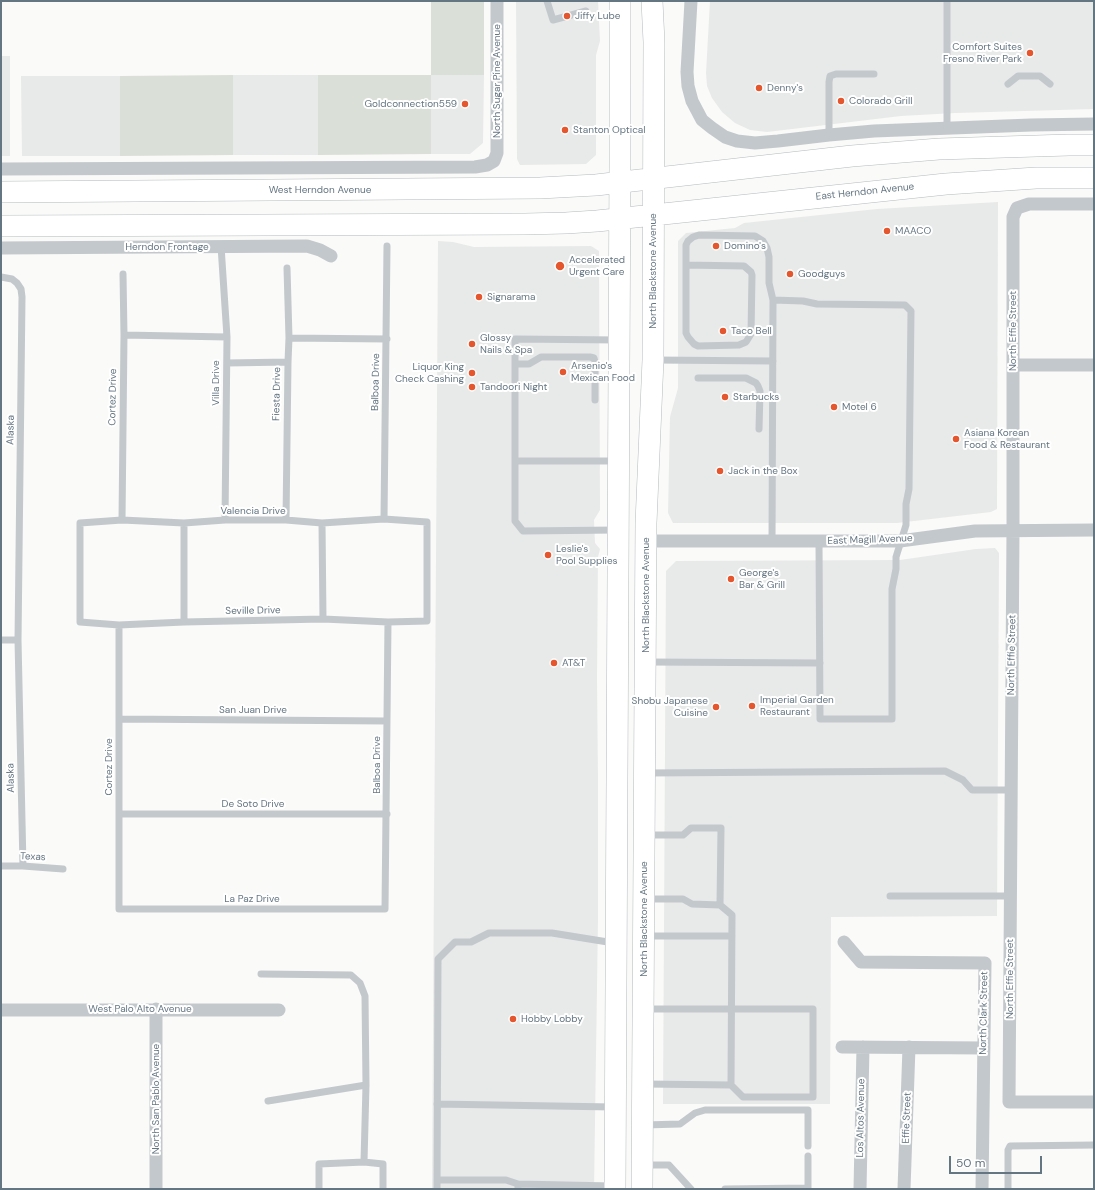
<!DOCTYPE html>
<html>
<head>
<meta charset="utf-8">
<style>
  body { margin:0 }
  #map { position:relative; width:1095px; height:1190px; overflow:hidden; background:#fafaf8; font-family:"DM Sans",sans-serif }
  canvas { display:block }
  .frame { position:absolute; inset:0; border:2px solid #657683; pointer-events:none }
  .scale { position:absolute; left:949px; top:1156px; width:93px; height:18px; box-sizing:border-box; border:2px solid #657683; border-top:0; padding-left:5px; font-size:12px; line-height:14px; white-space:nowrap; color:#657683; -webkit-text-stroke:3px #fff; paint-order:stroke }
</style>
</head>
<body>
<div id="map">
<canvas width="1095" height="1190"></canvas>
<div class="frame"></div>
<div class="scale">50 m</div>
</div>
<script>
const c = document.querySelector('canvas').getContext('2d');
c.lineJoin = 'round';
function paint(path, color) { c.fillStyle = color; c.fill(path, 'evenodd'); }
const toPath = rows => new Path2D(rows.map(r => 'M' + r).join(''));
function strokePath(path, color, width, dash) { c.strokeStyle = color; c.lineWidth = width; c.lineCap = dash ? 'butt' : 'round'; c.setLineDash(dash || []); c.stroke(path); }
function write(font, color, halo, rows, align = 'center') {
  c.font = font + ' "DM Sans",sans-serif'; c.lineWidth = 4; c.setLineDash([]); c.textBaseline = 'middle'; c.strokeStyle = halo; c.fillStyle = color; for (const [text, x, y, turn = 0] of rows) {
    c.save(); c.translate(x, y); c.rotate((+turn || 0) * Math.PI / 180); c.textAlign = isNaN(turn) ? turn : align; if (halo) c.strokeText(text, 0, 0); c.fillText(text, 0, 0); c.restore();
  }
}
paint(toPath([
  [516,1,598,1,600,41,596,55,596,155,586,164,520,165,517,159],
  [710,1,1094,1,1094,109,955,113,901,116,767,132,750,130,735,123,722,112,712,98,707,86,706,73],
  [1,56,10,56,10,156,1,156],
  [233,75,318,75,318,155,233,155],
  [431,75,484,75,483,143,470,154,431,154],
  [21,76,120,76,120,156,22,156],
  [998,202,997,509,991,512,897,523,673,523,668,513,670,417,678,388,678,241,686,233,735,228,744,223,877,209],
  [438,241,453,242,474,247,591,246,599,251,600,510,594,520,595,543,600,549,598,557,597,679,598,779,598,919,594,1189,432,1189],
  [995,548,999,553,997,916,831,917,830,1104,663,1104,666,571,676,561,900,560,976,549]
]), '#e8e9e9');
paint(toPath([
  [431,1,484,1,484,75,431,75,431,154,318,155,318,75,431,75],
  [233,75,233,155,120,156,120,76]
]), '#dadfd7');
const primary = toPath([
  [1,192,540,188,596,185,852,156,939,149,1069,145,1094,145],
  [1,226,525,224,566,223,597,221,946,184,1036,178,1094,178],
  [615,1189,620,163,620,1],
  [642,1189,646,523,653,360,654,42,652,1]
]);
strokePath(primary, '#b5babe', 22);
strokePath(toPath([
  [547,1,553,20,586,11],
  [1008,84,1018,76,1040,76,1050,84],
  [947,128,947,1],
  [829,135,829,82,830,76,836,74,874,74],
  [221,246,227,337,225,520],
  [686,265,744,266,751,272,752,275,751,334,746,342,739,345,698,346,694,344,688,337,686,333,686,245,688,241,693,237,699,235,755,236,763,241,767,248,769,257,769,283,773,300,772,542],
  [1,277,12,279,17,283,21,289,22,297,18,640,23,866],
  [773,300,803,301,817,304,905,305,911,311,909,489,906,504,906,525,896,557,896,569,892,589,892,719,820,719,819,542],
  [124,335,227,337],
  [289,338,387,339],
  [655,360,773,361],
  [227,363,288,362],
  [515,364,529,364,541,357,590,357,594,358,595,362,595,400],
  [698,378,746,378,756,383,758,386,760,391,759,429],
  [515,461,617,461],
  [384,519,427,522,427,621,388,622,323,619,184,622,119,625,80,622,80,523,122,520,184,523,225,520,286,520,322,523,384,519],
  [384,519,387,246],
  [122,520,124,335,123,274],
  [286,520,288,362,289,338,287,268],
  [184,523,184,622],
  [322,523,323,619],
  [616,530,523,531,515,521,515,339,617,340],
  [119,625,119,909,385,909,388,622],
  [1,640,18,640],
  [648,662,820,663],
  [119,719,387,721],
  [647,773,945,771,963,780,972,790,1011,790],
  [119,814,387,814],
  [646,835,683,835,691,828,721,828,720,905],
  [1,866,23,866,63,869],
  [890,896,1010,896],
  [644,936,732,936],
  [261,974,351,975,360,983,365,996,366,1085,364,1162],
  [644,1009,813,1009,813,1097,743,1097,731,1085],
  [645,1084,731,1085,732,915,720,905,692,904,683,899,646,899],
  [268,1101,366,1085],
  [437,1104,613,1107],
  [644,1125,680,1124,695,1113,705,1110,808,1110,808,1146],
  [644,1165,669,1165,691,1189],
  [437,1180,506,1180,518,1184],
  [319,1189,319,1164,364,1162,383,1164,383,1189],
  [437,1189,438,959,455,942,471,942,489,933,552,933,614,943],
  [518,1189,518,1184,613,1186],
  [725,1189,808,1188,808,1156],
  [1008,1189,1008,1150,1010,1146,1094,1145]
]), '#c3c8cc', 7);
strokePath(toPath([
  [691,1,687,72,688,86,692,101,702,120,712,128,725,137,737,141,755,143,778,141,829,135,874,131,1031,125,1094,124],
  [1,169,475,167,487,165,494,161,497,153,497,1],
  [1094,204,1029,204,1017,208,1013,217,1013,530,1009,1102,1094,1102],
  [1,248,307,246,320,250,331,256],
  [1013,365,1094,365],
  [646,541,900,541,975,531,1094,530],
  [844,942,861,962,985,963,982,1189],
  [1,1010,279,1010],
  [842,1047,984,1048],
  [156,1189,156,1009],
  [860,1189,863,1047],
  [904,1189,909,1047]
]), '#c3c8cc', 13);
strokePath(primary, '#fff', 21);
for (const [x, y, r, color] of [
  [567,16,4,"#e4572e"],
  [1030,53,4,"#e4572e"],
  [759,88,4,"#e4572e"],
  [841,101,4,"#e4572e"],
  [465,104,4,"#e4572e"],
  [565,130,4,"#e4572e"],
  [887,231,4,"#e4572e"],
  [716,246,4,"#e4572e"],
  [560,266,5,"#e4572e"],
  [790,274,4,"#e4572e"],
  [479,297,4,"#e4572e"],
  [723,331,4,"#e4572e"],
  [472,344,4,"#e4572e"],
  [563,372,4,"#e4572e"],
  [472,373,4,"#e4572e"],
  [472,387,4,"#e4572e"],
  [725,397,4,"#e4572e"],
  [834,407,4,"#e4572e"],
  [956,439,4,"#e4572e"],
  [720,471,4,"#e4572e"],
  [548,555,4,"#e4572e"],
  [731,579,4,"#e4572e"],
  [554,663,4,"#e4572e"],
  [752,706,4,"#e4572e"],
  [716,707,4,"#e4572e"],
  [513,1019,4,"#e4572e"]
]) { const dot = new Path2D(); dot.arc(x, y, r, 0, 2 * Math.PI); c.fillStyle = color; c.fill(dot); strokePath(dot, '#fff', 1.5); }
write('10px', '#657683', '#fff', [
  ["Jiffy Lube",575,16],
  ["Comfort Suites",1022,47,"right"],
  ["Fresno River Park",1022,59,"right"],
  ["Denny's",767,88],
  ["Colorado Grill",849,101],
  ["Goldconnection559",457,104,"right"],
  ["Stanton Optical",573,130],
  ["MAACO",895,231],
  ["Domino's",724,246],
  ["Accelerated",569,260],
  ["Urgent Care",569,272],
  ["Goodguys",798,274],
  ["Signarama",487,297],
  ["Taco Bell",731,331],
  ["Glossy",480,338],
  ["Nails & Spa",480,350],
  ["Arsenio's",571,366],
  ["Mexican Food",571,378],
  ["Liquor King",464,367,"right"],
  ["Check Cashing",464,379,"right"],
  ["Tandoori Night",480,387],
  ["Starbucks",733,397],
  ["Motel 6",842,407],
  ["Asiana Korean",964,433],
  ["Food & Restaurant",964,445],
  ["Jack in the Box",728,471],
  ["Leslie's",556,549],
  ["Pool Supplies",556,561],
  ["George's",739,573],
  ["Bar & Grill",739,585],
  ["AT&T",562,663],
  ["Imperial Garden",760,700],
  ["Restaurant",760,712],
  ["Shobu Japanese",708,701,"right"],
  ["Cuisine",708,713,"right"],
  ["Hobby Lobby",521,1019]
], 'left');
write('10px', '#657683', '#fff', [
  ["North Sugar Pine Avenue",497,81,-90],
  ["West Herndon Avenue",320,190],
  ["East Herndon Avenue",865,192,-6],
  ["Herndon Frontage",167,247],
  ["North Blackstone Avenue",653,271,-90],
  ["North Effie Street",1013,331,-90],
  ["Balboa Drive",376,382,-89],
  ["Villa Drive",216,383,-90],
  ["Fiesta Drive",277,394,-89],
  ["Cortez Drive",113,397,-89],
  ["Alaska",11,430,-89],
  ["Valencia Drive",253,511],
  ["East Magill Avenue",870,540,-2],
  ["North Blackstone Avenue",646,595,-90],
  ["Seville Drive",253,611,-1],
  ["North Effie Street",1012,655,-89],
  ["San Juan Drive",253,710],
  ["Balboa Drive",377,765,-90],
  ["Cortez Drive",109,767,-90],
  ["Alaska",11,778,-91],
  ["De Soto Drive",253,804],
  ["Texas",33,857,3],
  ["La Paz Drive",252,899],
  ["North Blackstone Avenue",644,919,-90],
  ["North Effie Street",1010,979,-90],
  ["West Palo Alto Avenue",140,1009],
  ["North Clark Street",984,1013,-89],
  ["North San Pablo Avenue",156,1099,-90],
  ["Los Altos Avenue",861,1118,-89],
  ["Effie Street",907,1118,-88]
]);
</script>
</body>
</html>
